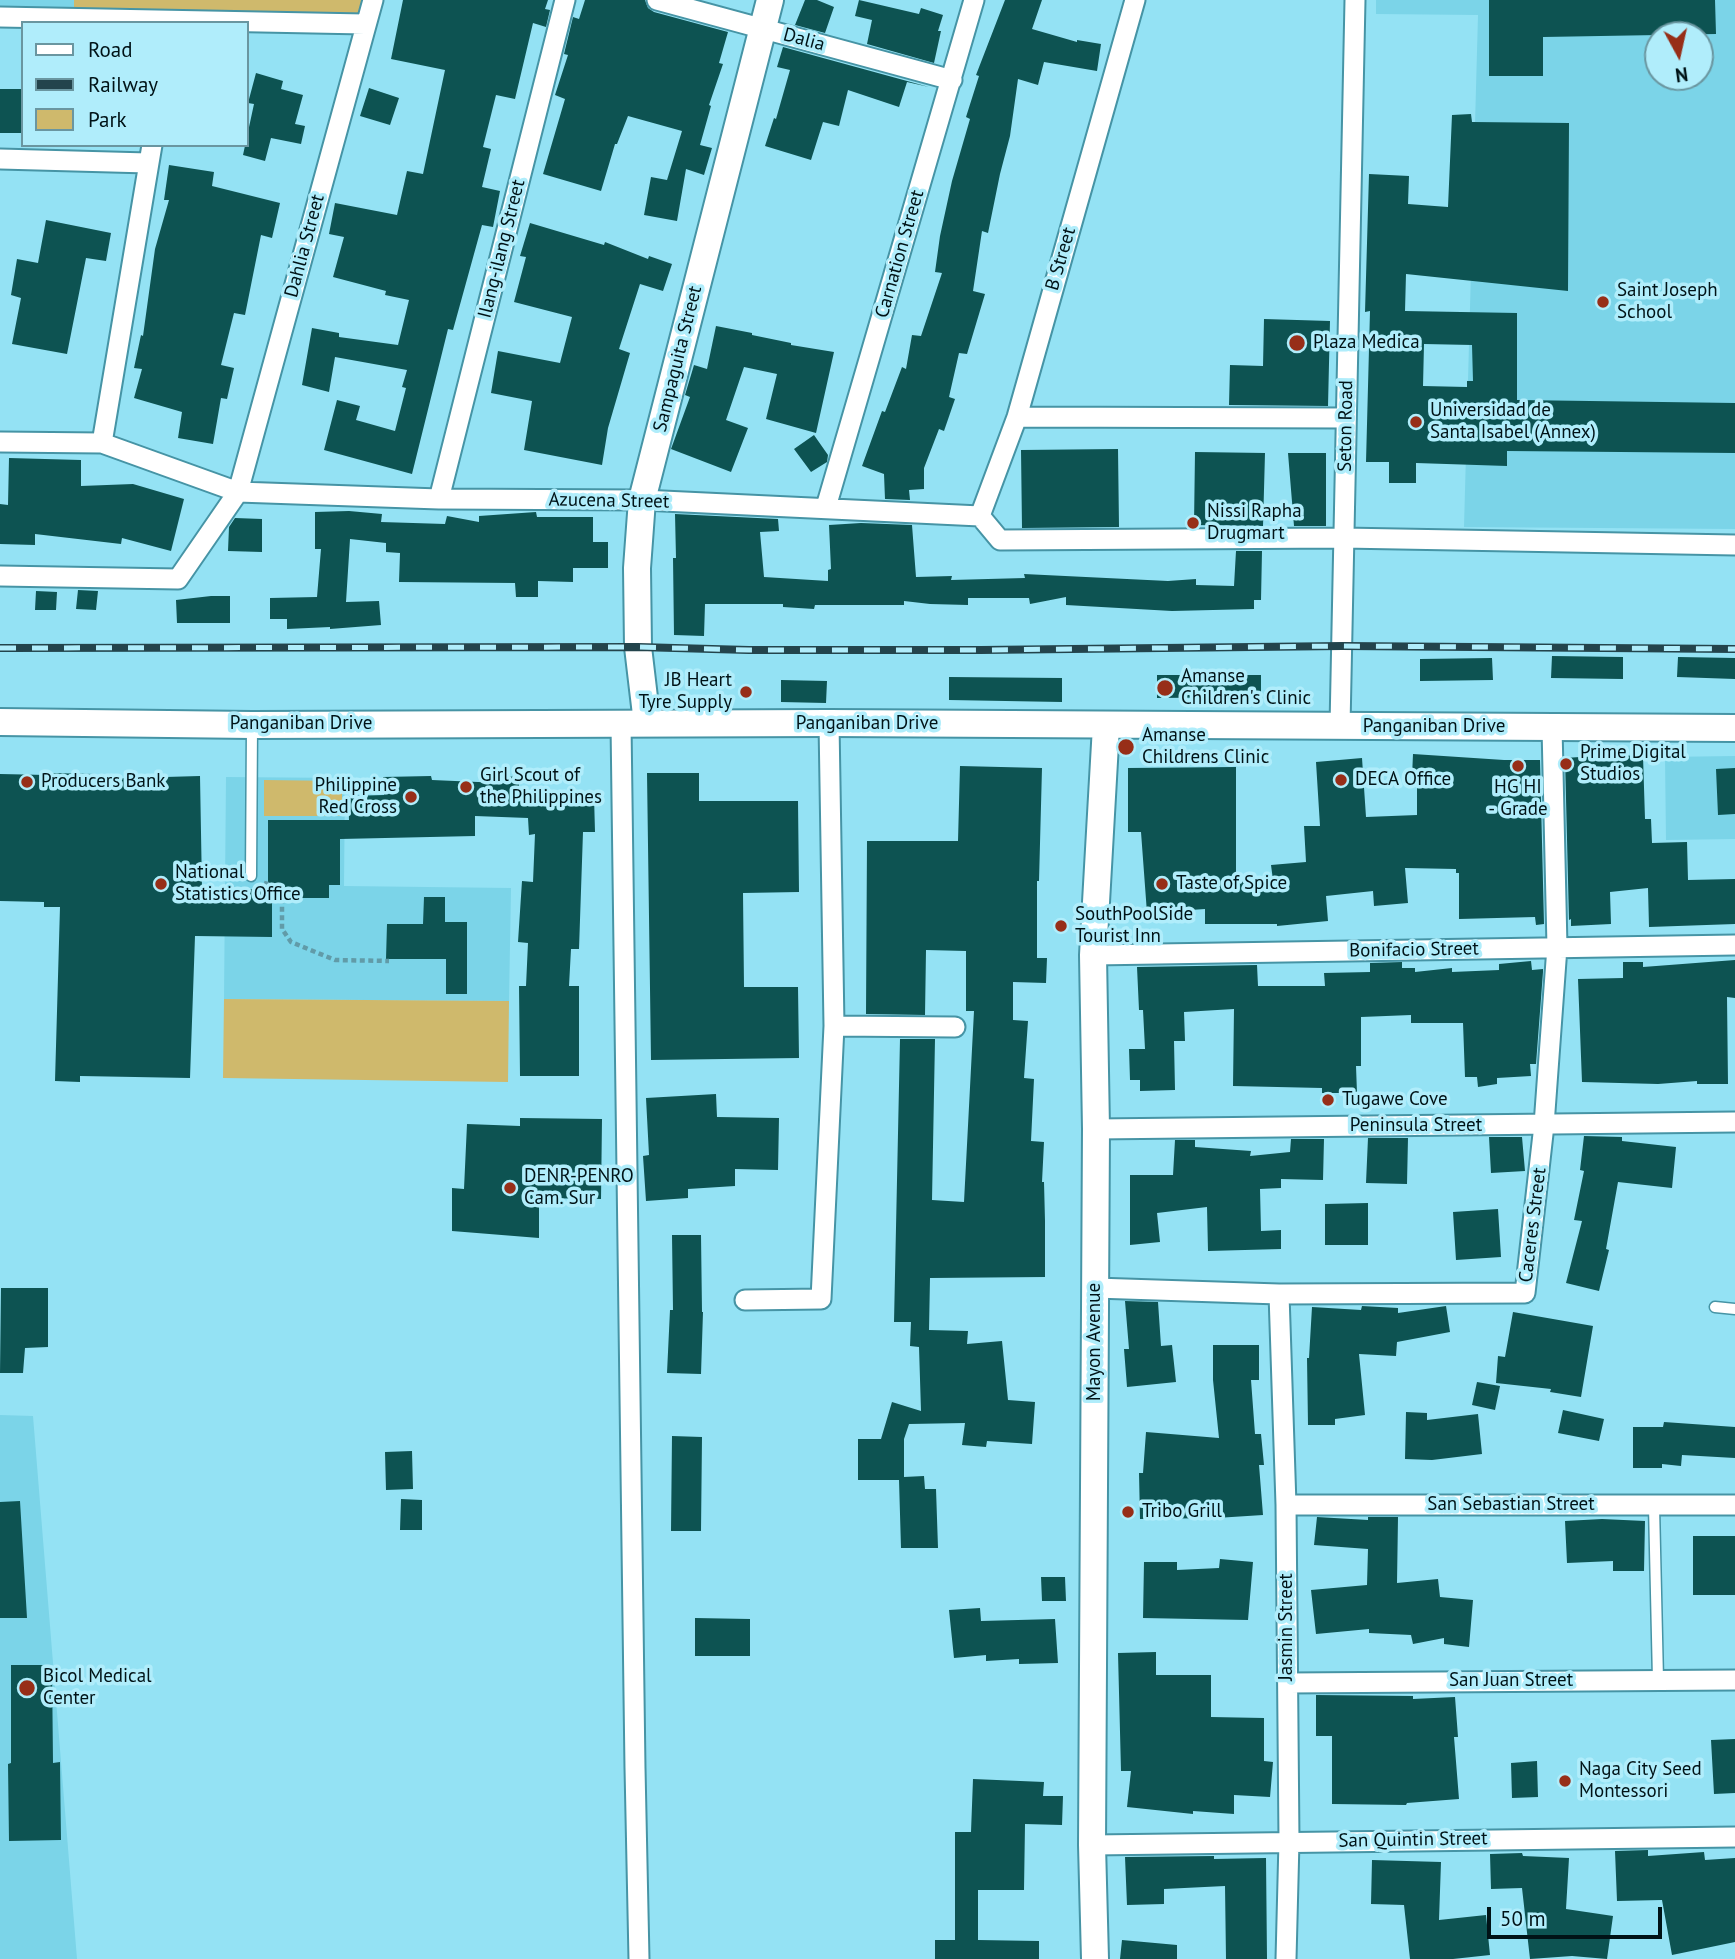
<!DOCTYPE html>
<html>
<head>
<meta charset="utf-8">
<style>
  body { margin:0 }
  #map { position:relative; width:1735px; height:1959px; overflow:hidden; background:#94e2f4; font-family:"PT Sans",sans-serif }
  canvas { display:block }
  .legend { position:absolute; left:21px; top:21px; width:228px; height:126px; box-sizing:border-box; background:#b0edfb; border:2px solid #6a96a0; margin:0; padding:9px 12px; list-style:none; font-size:21px; color:#001317 }
  .legend li { display:flex; align-items:center; gap:14px; height:35px }
  .legend b { width:35px; border:2px solid #6a96a0 }
  .north { position:absolute; left:1644px; top:21px; width:70px; height:70px; box-sizing:border-box; background:#b0edfb; border:2px solid #6a96a0; border-radius:50%; rotate:172deg; font-size:19px; font-weight:700; line-height:28px; text-align:center; color:#001317 }
  .north::after { content:''; display:block; margin:auto; width:24px; height:32px; background:#972e18; clip-path:polygon(50% 0,100% 100%,50% 72%,0 100%) }
  .scale { position:absolute; left:1487px; top:1907px; width:175px; height:32px; box-sizing:border-box; border:4px solid #001317; border-top:0; padding-left:9px; font-size:21px; line-height:24px; white-space:nowrap; color:#001317; -webkit-text-stroke:5px #b0edfb; paint-order:stroke }
</style>
</head>
<body>
<div id="map">
<canvas width="1735" height="1959"></canvas>
<ul class="legend">
<li><b style="height:9px;background:#fff"></b>Road</li>
<li><b style="height:9px;background:#23444c"></b>Railway</li>
<li><b style="height:19px;background:#cfb96c"></b>Park</li>
</ul>
<div class="north">N</div>
<div class="scale">50 m</div>
</div>
<script>
const c = document.querySelector('canvas').getContext('2d');
c.lineJoin = 'round';
function paint(path, color) { c.fillStyle = color; c.fill(path, 'evenodd'); }
const toPath = rows => new Path2D(rows.map(r => 'M' + r).join(''));
function strokePath(path, color, width, dash) { c.strokeStyle = color; c.lineWidth = width; c.lineCap = dash ? 'butt' : 'round'; c.setLineDash(dash || []); c.stroke(path); }
function write(font, color, halo, rows, align = 'center') {
  c.font = font + ' "PT Sans",sans-serif'; c.lineWidth = 7; c.setLineDash([]); c.textBaseline = 'middle'; c.strokeStyle = halo; c.fillStyle = color; for (const [text, x, y, turn = 0] of rows) {
    c.save(); c.translate(x, y); c.rotate((+turn || 0) * Math.PI / 180); c.textAlign = isNaN(turn) ? turn : align; if (halo) c.strokeText(text, 0, 0); c.fillText(text, 0, 0); c.restore();
  }
}
paint(toPath([
  [0,0,74,0,74,9,0,8],
  [1376,0,1735,0,1735,529,1464,527,1478,15,1376,14],
  [1658,35,1700,35,1700,77,1658,77],
  [1735,756,1735,839,1666,840,1665,757],
  [226,777,345,778,344,886,511,888,509,1001,224,999],
  [0,1415,33,1416,77,1959,0,1959]
]), '#7bd4e8');
paint(toPath([
  [74,0,362,0,358,14,74,9],
  [264,780,342,781,342,816,264,816],
  [224,999,509,1001,508,1082,223,1078]
]), '#cfb96c');
paint(toPath([
  [403,0,548,0,545,9,550,10,546,27,533,23,515,99,496,95,483,147,491,149,482,187,500,191,493,227,482,225,453,330,448,329,412,474,324,450,337,400,360,406,356,420,395,431,406,388,402,387,407,370,335,357,329,392,302,385,312,328,339,333,339,337,398,345,409,300,385,295,386,291,333,277,344,237,329,234,335,203,397,215,407,171,423,174,445,70,391,59],
  [585,0,645,0,648,8,654,12,728,32,719,63,723,64,709,105,711,106,700,145,712,148,704,175,686,169,677,221,644,215,651,177,667,180,682,131,628,116,617,144,615,144,601,191,543,174,565,99,555,95,568,55,564,54,573,17,579,19],
  [805,0,817,0,834,7,825,33,795,25],
  [859,0,919,14,921,8,943,15,938,31,941,31,934,63,867,44,872,20,855,16],
  [1005,0,1042,0,1032,29,1077,42,1077,40,1101,44,1097,71,1044,62,1038,85,1018,79,1010,136,1000,174,988,233,982,231,973,291,985,294,967,354,959,353,949,397,955,399,944,431,939,429,924,468,924,489,909,490,910,500,885,499,884,474,862,466,882,411,885,412,902,367,906,369,912,335,921,336,942,273,935,272,940,236,952,181,970,119,966,117,979,76,976,75],
  [1489,0,1715,0,1716,34,1543,37,1543,76,1489,76],
  [783,47,929,87,907,82,899,107,848,90,839,126,823,122,811,160,765,146,774,118,776,119,790,70,777,67],
  [256,73,283,81,281,89,303,95,295,124,305,126,301,144,271,138,265,161,243,155,254,104,248,103],
  [369,88,399,98,390,125,360,116],
  [0,89,23,89,23,133,0,133],
  [1471,114,1472,122,1569,123,1568,291,1406,274,1405,311,1517,313,1517,400,1735,403,1735,453,1507,451,1507,466,1416,463,1416,483,1389,483,1389,462,1366,462,1370,311,1365,312,1369,174,1409,176,1408,204,1448,207,1452,115],
  [1424,344,1472,345,1473,381,1467,381,1467,387,1423,386],
  [169,165,214,172,212,186,280,203,272,238,261,235,245,315,234,313,221,365,234,368,227,399,221,398,213,444,178,438,182,412,134,398,142,369,134,368,141,335,143,336,155,249,169,200,164,200],
  [46,220,111,233,106,261,86,258,67,354,12,344,21,298,11,295,17,259,38,263],
  [530,223,604,245,605,242,648,259,649,256,672,264,663,291,640,284,619,349,630,353,608,428,602,465,524,450,532,401,491,393,498,351,560,363,572,317,514,302,526,257,520,256],
  [1264,319,1330,321,1328,406,1229,405,1230,365,1263,366],
  [716,326,752,333,752,335,791,343,791,345,834,352,816,433,766,419,777,374,744,367,726,420,748,428,731,472,671,449,690,397,685,395,694,365,707,369],
  [814,435,828,455,827,462,811,472,794,449],
  [1118,449,1119,527,1022,528,1021,450],
  [1195,452,1265,453,1263,526,1194,525],
  [1288,453,1326,453,1326,526,1294,526],
  [9,458,81,460,81,486,133,484,184,499,171,551,122,538,121,544,35,534,35,545,0,544,0,504,8,505],
  [349,511,382,514,381,522,445,524,447,516,479,522,479,516,536,512,537,517,593,517,593,542,608,542,608,568,573,568,573,582,538,581,538,597,516,597,515,583,399,582,400,553,386,552,386,543,350,539,346,602,379,601,381,625,330,629,330,627,287,629,287,619,270,619,270,598,317,597,321,549,315,549,315,512],
  [675,514,778,519,779,531,760,532,764,577,828,581,828,570,831,569,829,525,861,523,912,525,916,577,952,576,951,580,1025,578,1024,574,1168,581,1196,579,1196,585,1234,586,1236,551,1262,551,1261,600,1254,600,1254,609,1172,611,1066,605,1066,597,1030,604,1029,598,968,598,968,605,930,604,904,601,904,605,815,605,814,609,783,607,783,604,705,604,704,636,674,635,673,558,676,558],
  [235,518,262,519,262,552,228,551,229,527],
  [78,590,98,591,96,610,76,609],
  [36,591,57,592,56,610,35,610],
  [211,596,230,596,230,623,177,623,176,600],
  [1552,656,1623,657,1623,679,1551,678],
  [1678,657,1735,658,1735,679,1677,677],
  [1492,658,1493,680,1420,681,1420,659],
  [1157,675,1261,675,1261,697,1157,698],
  [949,677,1062,678,1062,702,949,700],
  [781,680,827,681,826,703,781,702],
  [1413,754,1504,760,1540,760,1544,924,1536,925,1535,917,1459,919,1459,873,1456,873,1456,869,1405,868,1408,903,1374,906,1373,891,1326,896,1328,921,1277,926,1277,924,1205,924,1205,909,1147,913,1141,832,1128,832,1128,768,1236,767,1236,880,1273,880,1271,865,1306,862,1304,826,1320,826,1316,762,1362,758,1366,817,1417,815,1417,777,1412,777],
  [1610,755,1643,756,1645,819,1651,819,1652,843,1687,842,1688,880,1735,879,1735,924,1649,927,1648,888,1610,892,1611,924,1571,926,1571,919,1569,920,1565,758],
  [960,766,1042,768,1039,881,1037,881,1037,958,1047,958,1046,983,1013,982,1013,1020,1028,1021,1024,1078,1034,1079,1031,1141,1044,1142,1042,1182,1044,1182,1045,1221,1045,1277,930,1278,929,1330,968,1331,967,1344,1002,1341,1008,1400,1035,1402,1032,1444,987,1441,986,1447,962,1445,965,1423,909,1424,904,1439,904,1477,924,1476,925,1489,936,1489,938,1548,901,1548,899,1480,858,1480,858,1439,881,1439,892,1402,921,1411,919,1347,910,1346,911,1322,894,1322,900,1039,935,1039,932,1200,964,1202,974,1011,966,1011,966,951,926,950,925,1015,866,1014,867,841,958,841],
  [1735,768,1735,814,1718,815,1716,769],
  [47,773,95,774,96,779,200,776,202,889,268,889,268,820,349,820,348,796,384,795,383,777,431,776,432,780,501,783,501,776,519,777,519,799,594,796,595,832,583,832,579,949,571,949,569,986,579,986,579,1076,520,1076,519,986,526,986,528,943,518,942,522,881,533,882,535,834,529,835,528,818,475,816,475,836,340,839,340,885,329,885,329,898,272,898,272,937,195,936,190,1078,80,1076,80,1082,55,1081,60,907,44,907,44,902,0,901,0,774,47,775],
  [647,773,699,773,699,801,798,801,799,892,743,893,744,987,798,987,799,1058,651,1060],
  [424,897,445,897,445,922,467,922,467,994,446,994,446,959,386,959,387,924,423,924],
  [1735,960,1735,998,1727,997,1728,1084,1697,1084,1697,1081,1658,1084,1582,1082,1578,979,1623,978,1623,962,1643,962,1643,967],
  [1531,961,1532,970,1543,969,1543,972,1536,1064,1530,1064,1531,1076,1497,1078,1497,1084,1478,1087,1477,1077,1465,1077,1463,1023,1411,1023,1411,1015,1361,1017,1361,1066,1356,1066,1357,1093,1322,1093,1322,1088,1233,1086,1234,1009,1184,1012,1185,1041,1174,1041,1175,1090,1140,1091,1140,1080,1130,1080,1129,1049,1145,1049,1143,1010,1139,1010,1137,967,1257,965,1258,986,1325,986,1324,973,1370,972,1370,963,1402,962,1402,968,1415,968,1415,972,1452,968,1452,972,1499,970,1499,964],
  [716,1094,717,1117,779,1118,778,1170,735,1169,735,1186,688,1189,688,1198,646,1201,643,1156,649,1155,646,1098],
  [520,1118,602,1119,601,1199,539,1198,539,1238,452,1231,452,1188,464,1189,467,1124,520,1126],
  [1584,1136,1622,1137,1622,1141,1676,1147,1672,1188,1618,1182,1606,1249,1609,1250,1599,1291,1566,1283,1582,1221,1574,1220,1584,1171,1580,1170],
  [1489,1137,1522,1137,1525,1171,1491,1173],
  [1368,1138,1408,1138,1407,1184,1366,1183],
  [1291,1139,1324,1139,1323,1180,1281,1179,1281,1188,1260,1189,1261,1231,1281,1230,1281,1249,1208,1251,1207,1207,1157,1213,1160,1242,1130,1245,1130,1175,1173,1175,1175,1140,1195,1140,1195,1147,1251,1151,1250,1156,1290,1152],
  [1368,1203,1368,1245,1325,1245,1325,1204],
  [1498,1209,1501,1257,1456,1260,1453,1212],
  [672,1235,701,1235,702,1312,703,1312,701,1374,667,1373,670,1310,673,1310],
  [1,1288,48,1288,48,1347,25,1348,23,1373,0,1373],
  [1125,1301,1158,1302,1161,1346,1172,1345,1176,1382,1127,1387,1124,1349,1129,1349],
  [1362,1306,1398,1308,1398,1313,1446,1306,1450,1332,1397,1342,1396,1356,1359,1354,1365,1415,1335,1419,1335,1425,1308,1425,1307,1358,1309,1358,1312,1307,1361,1310],
  [1513,1312,1593,1326,1581,1397,1550,1392,1551,1389,1496,1383,1498,1356,1505,1357],
  [1213,1345,1259,1345,1259,1380,1251,1380,1255,1434,1261,1434,1264,1465,1259,1465,1263,1515,1216,1518,1140,1519,1139,1473,1143,1473,1146,1432,1219,1438,1213,1380],
  [1477,1382,1500,1386,1495,1410,1472,1405],
  [1563,1410,1604,1419,1599,1441,1558,1433],
  [1406,1412,1427,1413,1427,1420,1478,1414,1482,1454,1432,1460,1405,1459],
  [1664,1422,1735,1427,1735,1458,1682,1455,1681,1466,1662,1464,1662,1468,1633,1468,1633,1427,1663,1427],
  [672,1436,702,1437,701,1531,671,1531],
  [412,1451,413,1489,386,1490,385,1452],
  [401,1499,422,1500,422,1530,400,1530],
  [20,1501,27,1618,0,1618,0,1502],
  [1317,1517,1368,1520,1368,1517,1398,1517,1397,1583,1438,1579,1440,1597,1473,1600,1469,1647,1444,1644,1444,1638,1413,1644,1411,1635,1369,1633,1369,1629,1316,1634,1311,1590,1367,1585,1368,1549,1314,1545],
  [1602,1519,1645,1521,1644,1571,1613,1571,1613,1561,1567,1563,1565,1521],
  [1693,1536,1735,1536,1735,1595,1693,1595],
  [1220,1559,1253,1562,1248,1620,1143,1618,1144,1562,1177,1562,1177,1570,1219,1568],
  [1041,1577,1065,1577,1066,1601,1042,1601],
  [980,1608,981,1621,1055,1619,1058,1663,1019,1664,1019,1659,986,1661,986,1655,954,1658,949,1610],
  [695,1618,750,1619,750,1656,695,1656],
  [1156,1652,1156,1675,1211,1675,1211,1717,1264,1718,1264,1761,1273,1762,1270,1797,1234,1795,1234,1814,1193,1811,1193,1814,1127,1807,1131,1771,1121,1771,1118,1653],
  [11,1665,52,1665,53,1763,60,1762,61,1840,9,1841,8,1764,11,1763],
  [1316,1695,1413,1696,1413,1699,1455,1697,1458,1737,1454,1737,1459,1799,1407,1803,1406,1805,1332,1804,1332,1736,1316,1736],
  [1735,1739,1735,1793,1714,1794,1711,1740],
  [1537,1761,1538,1797,1512,1798,1511,1763],
  [973,1779,1044,1782,1043,1796,1063,1796,1062,1825,1025,1824,1024,1890,978,1890,978,1940,1039,1941,1039,1959,935,1959,935,1940,955,1940,955,1832,971,1832],
  [1648,1850,1648,1856,1704,1852,1705,1860,1735,1858,1735,1942,1672,1955,1662,1900,1617,1901,1615,1851],
  [1522,1853,1523,1856,1569,1858,1566,1909,1613,1916,1607,1959,1572,1956,1530,1959,1522,1888,1491,1889,1490,1854],
  [1214,1856,1214,1859,1266,1858,1267,1959,1226,1959,1225,1886,1164,1889,1164,1904,1127,1905,1125,1857],
  [1372,1860,1441,1862,1439,1920,1486,1915,1490,1955,1453,1959,1410,1959,1404,1905,1371,1904],
  [1122,1940,1177,1945,1177,1959,1120,1959]
]), '#0d5352');
const lane = toPath([
  [251,876,252,726],
  [1715,1307,1735,1309],
  [1654,1506,1658,1680]
]);
const street = toPath([
  [657,0,952,80],
  [0,17,365,24],
  [0,159,148,163],
  [1017,417,1346,418],
  [0,442,102,443,238,492,439,499,642,500,980,516],
  [102,443,152,145],
  [439,499,565,0],
  [826,507,974,0],
  [980,516,1000,540,1343,538,1735,545],
  [980,516,1017,417,1135,0],
  [0,576,178,579,238,492,373,0],
  [621,724,635,1768,639,1959],
  [1340,726,1355,0],
  [1093,955,1735,945],
  [834,1026,955,1027],
  [1096,1129,1735,1122],
  [1095,1288,1279,1294,1525,1293,1544,1125,1557,947,1552,727],
  [1279,1294,1286,1505,1289,1841,1286,1959],
  [745,1300,821,1299,834,1026,829,723],
  [1286,1505,1735,1505],
  [1288,1683,1735,1680],
  [1092,1845,1735,1837]
]);
const secondary = toPath([
  [0,722,252,725,829,723,1735,728],
  [647,723,638,647,637,568,642,500,770,0],
  [1095,1959,1092,1845,1096,1129,1093,955,1106,726]
]);
strokePath(lane, '#4694a5', 13);
strokePath(street, '#4694a5', 23);
strokePath(secondary, '#4694a5', 30);
strokePath(toPath([
  [264,883,273,885,278,890,282,897,282,929,291,942,335,960,389,961]
]), '#619ba8', 4.5, [5, 3.5]);
strokePath(lane, '#fff', 10);
strokePath(street, '#fff', 19);
strokePath(secondary, '#fff', 26);
const rail = toPath([
  [0,648,638,647,749,650,981,650,1343,646,1735,649]
]);
strokePath(rail, '#23444c', 8);
strokePath(rail, '#b0edfb', 5, [16]);
for (const [x, y, r, color] of [
  [1603,302,7,"#972e18"],
  [1297,343,9,"#972e18"],
  [1416,422,7,"#972e18"],
  [1193,523,7,"#972e18"],
  [1165,688,9,"#972e18"],
  [746,692,7,"#972e18"],
  [1126,747,9,"#972e18"],
  [1566,764,7,"#972e18"],
  [1518,766,7,"#972e18"],
  [1341,780,7,"#972e18"],
  [27,782,7,"#972e18"],
  [466,787,7,"#972e18"],
  [411,797,7,"#972e18"],
  [161,884,7,"#972e18"],
  [1162,884,7,"#972e18"],
  [1061,926,7,"#972e18"],
  [1328,1100,7,"#972e18"],
  [510,1188,7,"#972e18"],
  [1128,1512,7,"#972e18"],
  [27,1688,9,"#972e18"],
  [1565,1781,7,"#972e18"]
]) { const dot = new Path2D(); dot.arc(x, y, r, 0, 2 * Math.PI); c.fillStyle = color; c.fill(dot); strokePath(dot, '#b0edfb', 2.5); }
write('19px', '#001317', '#b0edfb', [
  ["Dalia",804,40,15],
  ["Dahlia Street",305,246,-75],
  ["Ilang-ilang Street",502,249,-76],
  ["Carnation Street",900,254,-74],
  ["B Street",1061,259,-74],
  ["Sampaguita Street",678,359,-76],
  ["Seton Road",1346,426,-89],
  ["Azucena Street",609,501,1],
  ["Panganiban Drive",301,724],
  ["Panganiban Drive",867,724],
  ["Panganiban Drive",1434,727],
  ["Bonifacio Street",1414,950,-1],
  ["Peninsula Street",1416,1126],
  ["Caceres Street",1533,1225,-83],
  ["Mayon Avenue",1095,1342,-90],
  ["San Sebastian Street",1511,1505],
  ["Jasmin Street",1287,1627,-90],
  ["San Juan Street",1511,1681],
  ["San Quintin Street",1413,1840,-1]
]);
write('19px', '#001317', '#b0edfb', [
  ["Saint Joseph",1617,291],
  ["School",1617,313],
  ["Plaza Medica",1313,343],
  ["Universidad de",1430,411],
  ["Santa Isabel (Annex)",1430,433],
  ["Nissi Rapha",1207,512],
  ["Drugmart",1207,534],
  ["Amanse",1181,677],
  ["Children's Clinic",1181,699],
  ["JB Heart",732,681,"right"],
  ["Tyre Supply",732,703,"right"],
  ["Amanse",1142,736],
  ["Childrens Clinic",1142,758],
  ["Prime Digital",1580,753],
  ["Studios",1580,775],
  ["Girl Scout of",480,776],
  ["the Philippines",480,798],
  ["DECA Office",1355,780],
  ["Producers Bank",41,782],
  ["Philippine",397,786,"right"],
  ["Red Cross",397,808,"right"],
  ["HG HI",1518,788,"center"],
  ["- Grade",1518,810,"center"],
  ["National",175,873],
  ["Statistics Office",175,895],
  ["Taste of Spice",1176,884],
  ["SouthPoolSide",1075,915],
  ["Tourist Inn",1075,937],
  ["Tugawe Cove",1342,1100],
  ["DENR-PENRO",524,1177],
  ["Cam. Sur",524,1199],
  ["Tribo Grill",1142,1512],
  ["Bicol Medical",43,1677],
  ["Center",43,1699],
  ["Naga City Seed",1579,1770],
  ["Montessori",1579,1792]
], 'left');
</script>
</body>
</html>
